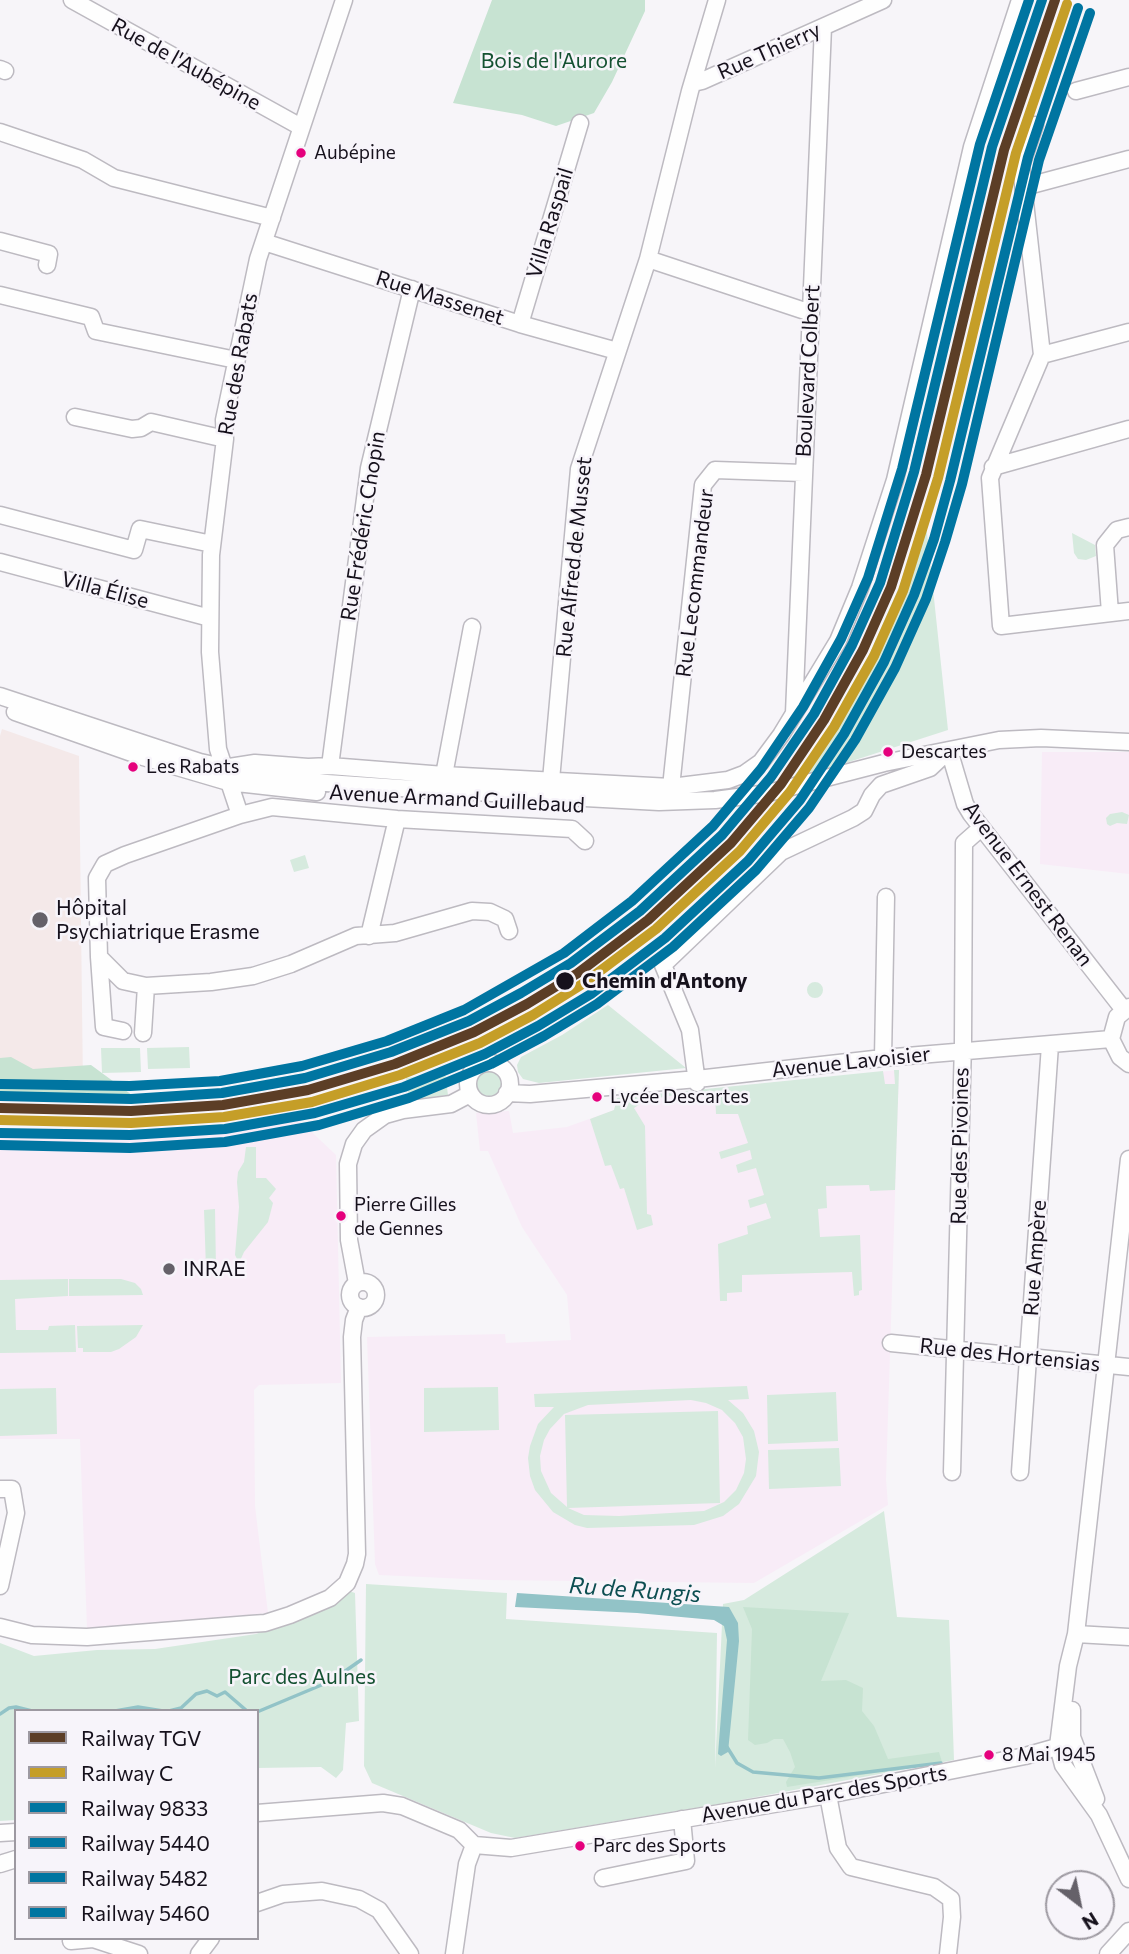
<!DOCTYPE html>
<html>
<head>
<meta charset="utf-8">
<style>
  body { margin:0 }
  #map { position:relative; width:1129px; height:1954px; overflow:hidden; background:#f7f5f9; font-family:Commissioner,sans-serif }
  canvas { display:block }
  .legend { position:absolute; left:14px; top:1709px; width:245px; height:231px; box-sizing:border-box; background:#f7f4fa; border:2px solid #9d99a1; margin:0; padding:9px 12px; list-style:none; font-size:21px; color:#16111c }
  .legend li { display:flex; align-items:center; gap:14px; height:35px }
  .legend b { width:35px; border:2px solid #9d99a1 }
  .north { position:absolute; left:1045px; top:1870px; width:70px; height:70px; box-sizing:border-box; background:#f7f4fa; border:2px solid #9d99a1; border-radius:50%; rotate:148deg; font-size:19px; font-weight:700; line-height:28px; text-align:center; color:#16111c }
  .north::after { content:''; display:block; margin:auto; width:24px; height:32px; background:#656169; clip-path:polygon(50% 0,100% 100%,50% 72%,0 100%) }
</style>
</head>
<body>
<div id="map">
<canvas width="1129" height="1954"></canvas>
<ul class="legend">
<li><b style="height:9px;background:#5c3e26"></b>Railway TGV</li>
<li><b style="height:9px;background:#c59e28"></b>Railway C</li>
<li><b style="height:9px;background:#0075a1"></b>Railway 9833</li>
<li><b style="height:9px;background:#0075a1"></b>Railway 5440</li>
<li><b style="height:9px;background:#0075a1"></b>Railway 5482</li>
<li><b style="height:9px;background:#0075a1"></b>Railway 5460</li>
</ul>
<div class="north">N</div>
</div>
<script>
const c = document.querySelector('canvas').getContext('2d');
c.lineJoin = 'round';
function paint(path, color) { c.fillStyle = color; c.fill(path, 'evenodd'); }
const toPath = rows => new Path2D(rows.map(r => 'M' + r).join(''));
function strokePath(path, color, width, dash) { c.strokeStyle = color; c.lineWidth = width; c.lineCap = dash ? 'butt' : 'round'; c.setLineDash(dash || []); c.stroke(path); }
function write(font, color, halo, rows, align = 'center') {
  c.font = font + ' Commissioner,sans-serif'; c.lineWidth = 5; c.setLineDash([]); c.textBaseline = 'middle'; c.strokeStyle = halo; c.fillStyle = color; for (const [text, x, y, turn = 0] of rows) {
    c.save(); c.translate(x, y); c.rotate((+turn || 0) * Math.PI / 180); c.textAlign = isNaN(turn) ? turn : align; if (halo) c.strokeText(text, 0, 0); c.fillText(text, 0, 0); c.restore();
  }
}
paint(toPath([
  [1042,752,1129,752,1129,874,1040,864],
  [899,1070,886,1479,888,1505,754,1583,489,1580,379,1575,375,1564,367,1337,505,1334,506,1343,571,1340,567,1295,522,1227,488,1151,480,1151,476,1113,509,1111,513,1133,567,1127,614,1110,617,1098],
  [298,1119,336,1155,341,1383,259,1385,254,1390,255,1506,268,1613,87,1629,80,1439,0,1439,0,1135,185,1132,243,1127]
]), '#f8ecf7');
paint(toPath([
  [2,729,79,756,83,1087,0,1084,0,736]
]), '#f4e9e9');
paint(toPath([
  [925,514,948,730,790,781,838,721,842,702,869,655,899,587],
  [1072,533,1095,545,1096,556,1086,560,1078,559,1074,553],
  [1122,812,1129,815,1127,824,1117,823,1110,826,1107,824,1106,818,1110,814],
  [305,855,309,868,294,872,290,860],
  '807 990a8 8 0 1 1 16 0a8 8 0 1 1-16 0Z',
  [608,1005,686,1068,539,1083,523,1079,518,1072,517,1065,521,1057,562,1035],
  [189,1047,190,1068,148,1069,147,1048],
  [101,1048,140,1048,141,1072,102,1073],
  '474 1084a15 15 0 1 1 30 0a15 15 0 1 1-30 0Z',
  [894,1070,899,1070,895,1190,870,1191,869,1185,826,1186,827,1208,818,1209,820,1237,860,1235,862,1290,859,1291,859,1295,854,1296,852,1272,742,1275,742,1292,727,1293,727,1301,720,1301,718,1244,748,1234,747,1226,771,1218,766,1203,750,1208,748,1200,764,1195,756,1168,738,1173,736,1165,752,1159,750,1150,721,1159,719,1152,748,1143,738,1114,716,1114,715,1094,666,1096,640,1104,634,1108,645,1126,647,1214,651,1215,653,1225,637,1230,624,1188,620,1189,611,1165,605,1166,590,1119,614,1110,617,1098,883,1071,885,1084,895,1084],
  [445,1073,448,1095,409,1100,406,1078],
  [246,1147,256,1147,256,1178,266,1178,276,1189,269,1198,273,1203,268,1222,244,1252,239,1263,235,1255,239,1207,237,1182,238,1172,244,1162],
  [215,1209,216,1269,206,1269,204,1210],
  [68,1279,68,1296,15,1299,16,1330,48,1330,49,1326,75,1325,76,1352,0,1353,0,1280],
  [69,1279,121,1279,135,1283,141,1289,143,1295,69,1296],
  [143,1325,136,1337,119,1349,111,1352,83,1352,83,1348,78,1348,77,1326],
  [747,1386,749,1399,728,1400,743,1413,754,1431,759,1452,756,1476,739,1504,723,1516,694,1525,587,1528,575,1525,553,1512,535,1490,530,1476,528,1458,530,1446,538,1424,554,1407,535,1407,534,1394],
  [691,1400,706,1403,722,1410,735,1423,743,1437,746,1459,744,1473,736,1490,724,1502,704,1511,619,1516,584,1515,568,1508,720,1503,718,1411,565,1415,567,1507,551,1493,541,1471,540,1456,544,1440,550,1429,564,1414,588,1405],
  [498,1387,499,1430,424,1432,424,1388],
  [56,1388,57,1434,0,1436,0,1389],
  [836,1392,838,1441,768,1444,767,1395],
  [839,1448,841,1486,769,1489,768,1450],
  [884,1511,897,1617,949,1620,954,1760,714,1805,515,1838,491,1833,372,1783,364,1766,366,1584,507,1593,506,1619,717,1633,715,1768,723,1604,744,1600],
  [349,1591,355,1593,359,1721,346,1723,343,1770,336,1778,321,1767,257,1768,257,1711,16,1711,16,1820,0,1821,0,1643,34,1656,97,1650,155,1649,256,1634,329,1607]
]), '#d6eade');
paint(toPath([
  [492,0,645,0,645,11,612,82,594,113,556,126,522,115,453,103],
  [11,1057,33,1069,91,1065,132,1095,0,1093,0,1058],
  [743,1607,849,1613,821,1681,846,1680,863,1688,862,1711,874,1726,888,1759,939,1752,942,1762,787,1787,786,1782,795,1767,790,1752,783,1739,774,1739,767,1743,755,1745,748,1740,752,1629]
]), '#c7e3d2');
paint(toPath([
  [517,1593,729,1607,738,1623,739,1641,728,1752,721,1756,718,1754,727,1640,724,1626,714,1620,637,1613,515,1607]
]), '#92c3c7');
strokePath(toPath([
  [115,1711,138,1707,163,1711],
  [169,1711,181,1708,196,1694,207,1691,217,1696,225,1692,247,1711],
  [257,1712,331,1681,361,1660],
  [0,1714,9,1708,16,1707,32,1711],
  [727,1747,737,1763,753,1772,819,1778,941,1763]
]), '#92c3c7', 3.5);
const minor = toPath([
  [72,0,301,127],
  [0,69,5,71],
  [693,83,702,81,883,0],
  [1076,91,1129,77],
  [1035,125,1021,166,1042,355,990,478,1001,626,1129,611],
  [0,132,83,160,114,178,272,218],
  [1024,187,1129,159],
  [0,241,49,254,47,265],
  [264,242,520,324,617,351],
  [648,259,811,313],
  [0,295,91,317,96,331,236,360],
  [520,324,580,123],
  [1042,355,1129,332],
  [75,417,132,429,141,428,151,422,225,439],
  [993,467,1129,429],
  [0,515,134,550,140,529,212,544],
  [0,562,210,618],
  [1110,613,1105,545,1117,530,1129,527],
  [0,696,200,762,254,774,312,782,400,788,659,802,715,800,768,793,884,763,999,740,1041,738,1129,742],
  [15,712,143,757,228,782,317,792],
  [794,713,823,27],
  [949,750,965,804,971,814,1124,1010],
  [330,766,369,468,412,289],
  [223,768,255,763,308,767,330,766,444,775,671,787,728,780,744,774,761,762,781,735,838,641,860,588,895,480,972,147,1020,0],
  [444,775,472,627],
  [551,780,579,469,648,259,690,91,717,0],
  [671,787,703,485,715,470,803,473],
  [240,815,218,749,210,652,211,555,225,439,224,420,258,259,344,0],
  [509,931,505,919,490,912,472,911,395,933,356,936,291,964,253,976,211,982,146,986,123,981,99,957,97,878,105,864,125,855,240,815,272,807,397,819,572,829,585,841],
  [369,936,397,819],
  [99,957,104,1027,123,1031],
  [1129,1007,1117,1017,1111,1039,1120,1057,1129,1064],
  [143,1033,146,986],
  [883,1058,886,897],
  '468 1084a21 21 0 1 1 42 0a21 21 0 1 1-42 0Z',
  [697,1083,690,1030,663,965,781,852,853,818,864,811,872,795,881,785,930,768,947,752],
  [507,1093,530,1094,697,1079,883,1058,1111,1039],
  [1129,1159,1076,1634,1068,1666,1058,1746,1063,1765,1099,1815,1129,1879],
  '350 1295a13 13 0 1 1 26 0a13 13 0 1 1-26 0Z',
  [357,1283,349,1240,348,1164,354,1144,364,1130,385,1115,403,1110,451,1104,470,1094],
  [891,1343,1129,1367],
  [952,1472,963,1042,964,843,981,828],
  [1020,1472,1050,1045],
  [0,1489,12,1489,16,1513,0,1586],
  [0,1627,32,1635,87,1637,250,1624,265,1623,290,1615,330,1598,347,1583,355,1564,357,1554,352,1337,354,1320,359,1307],
  [1076,1634,1129,1637],
  [1072,1710,1072,1737,1096,1799],
  [828,1795,838,1848,851,1867,934,1887,951,1899,952,1917,948,1954],
  [257,1813,383,1803,402,1806,459,1830,474,1845,511,1848,828,1795,1025,1756,1064,1745,1076,1749],
  [0,1833,16,1832],
  [0,1864,16,1859],
  [603,1878,686,1861,682,1819],
  [257,1903,283,1894,322,1891,359,1899,379,1910,410,1954],
  [71,1941,93,1939,139,1954],
  [199,1954,211,1938],
  [454,1954,467,1864,474,1845],
  [1108,1954,1129,1931]
]);
strokePath(minor, '#bdbac1', 19);
strokePath(minor, '#fefefe', 16);
strokePath(toPath([
  [0,1108,131,1111,223,1105,308,1090,395,1064,474,1032,527,1004,578,973,648,920,731,843,781,784,824,720,863,650,891,587,926,475,1004,150,1055,0]
]), '#5c3e26', 10);
strokePath(toPath([
  [0,1120,131,1123,224,1117,312,1102,400,1075,480,1043,533,1015,584,983,656,929,740,851,790,792,834,727,874,656,903,591,938,478,1016,153,1067,4]
]), '#c59e28', 10);
strokePath(toPath([
  [0,1096,131,1099,222,1093,305,1078,391,1052,469,1021,521,993,571,963,640,911,722,835,771,777,814,714,852,645,880,583,914,472,992,147,1042,0]
]), '#0075a1', 10);
strokePath(toPath([
  [0,1133,130,1135,225,1129,315,1113,404,1087,485,1054,538,1026,591,994,665,938,748,861,800,800,844,734,884,662,914,595,934,539,950,481,1028,157,1078,8]
]), '#0075a1', 10);
strokePath(toPath([
  [1,1084,130,1086,220,1081,302,1066,387,1041,464,1010,564,953,632,901,713,826,761,769,803,707,841,639,868,578,902,469,980,144,1029,0]
]), '#0075a1', 10);
strokePath(toPath([
  [0,1145,130,1148,225,1142,319,1125,409,1098,491,1064,544,1036,597,1004,673,947,756,870,809,808,855,740,895,668,926,599,945,542,962,484,1039,160,1090,13]
]), '#0075a1', 10);
for (const [x, y, r, color] of [
  [301,153,6,"#e5007d"],
  [888,752,6,"#e5007d"],
  [133,767,6,"#e5007d"],
  [40,920,9,"#656169"],
  [565,981,10,"#16111c"],
  [597,1097,6,"#e5007d"],
  [341,1216,6,"#e5007d"],
  [169,1269,7,"#656169"],
  [989,1755,6,"#e5007d"],
  [580,1846,6,"#e5007d"]
]) { const dot = new Path2D(); dot.arc(x, y, r, 0, 2 * Math.PI); c.fillStyle = color; c.fill(dot); strokePath(dot, '#f7f4fa', 2.5); }
write('19px', '#16111c', '#f7f4fa', [
  ["Aubépine",314,153],
  ["Descartes",901,752],
  ["Les Rabats",146,767],
  ["Lycée Descartes",610,1097],
  ["Pierre Gilles",354,1205],
  ["de Gennes",354,1229],
  ["8 Mai 1945",1002,1755],
  ["Parc des Sports",593,1846]
], 'left');
write('21px', '#16111c', '#f7f4fa', [
  ["Rue Thierry",769,51,-24],
  ["Rue de l'Aubépine",186,64,29],
  ["Villa Raspail",550,223,-73],
  ["Rue Massenet",440,298,18],
  ["Rue des Rabats",238,364,-80],
  ["Boulevard Colbert",808,371,-87],
  ["Rue Frédéric Chopin",363,526,-81],
  ["Rue Alfred de Musset",574,557,-84],
  ["Rue Lecommandeur",695,583,-83],
  ["Villa Élise",105,590,15],
  ["Avenue Armand Guillebaud",457,799,3],
  ["Avenue Ernest Renan",1028,884,53],
  ["Avenue Lavoisier",851,1062,-6],
  ["Rue des Pivoines",960,1146,-89],
  ["Rue Ampère",1035,1258,-86],
  ["Rue des Hortensias",1010,1355,6],
  ["Avenue du Parc des Sports",824,1794,-10]
]);
write('21px', '#145131', '#f7f4fa', [
  ["Bois de l'Aurore",554,61],
  ["Parc des Aulnes",302,1677]
]);
write('21px', '#16111c', '#f7f4fa', [
  ["Hôpital",56,908],
  ["Psychiatrique Erasme",56,932],
  ["INRAE",183,1269]
], 'left');
write('bold 21px', '#16111c', '#f7f4fa', [
  ["Chemin d'Antony",582,981]
], 'left');
write('italic 23px', '#0c4e51', '#f7f4fa', [
  ["Ru de Rungis",635,1590,4]
]);
</script>
</body>
</html>
